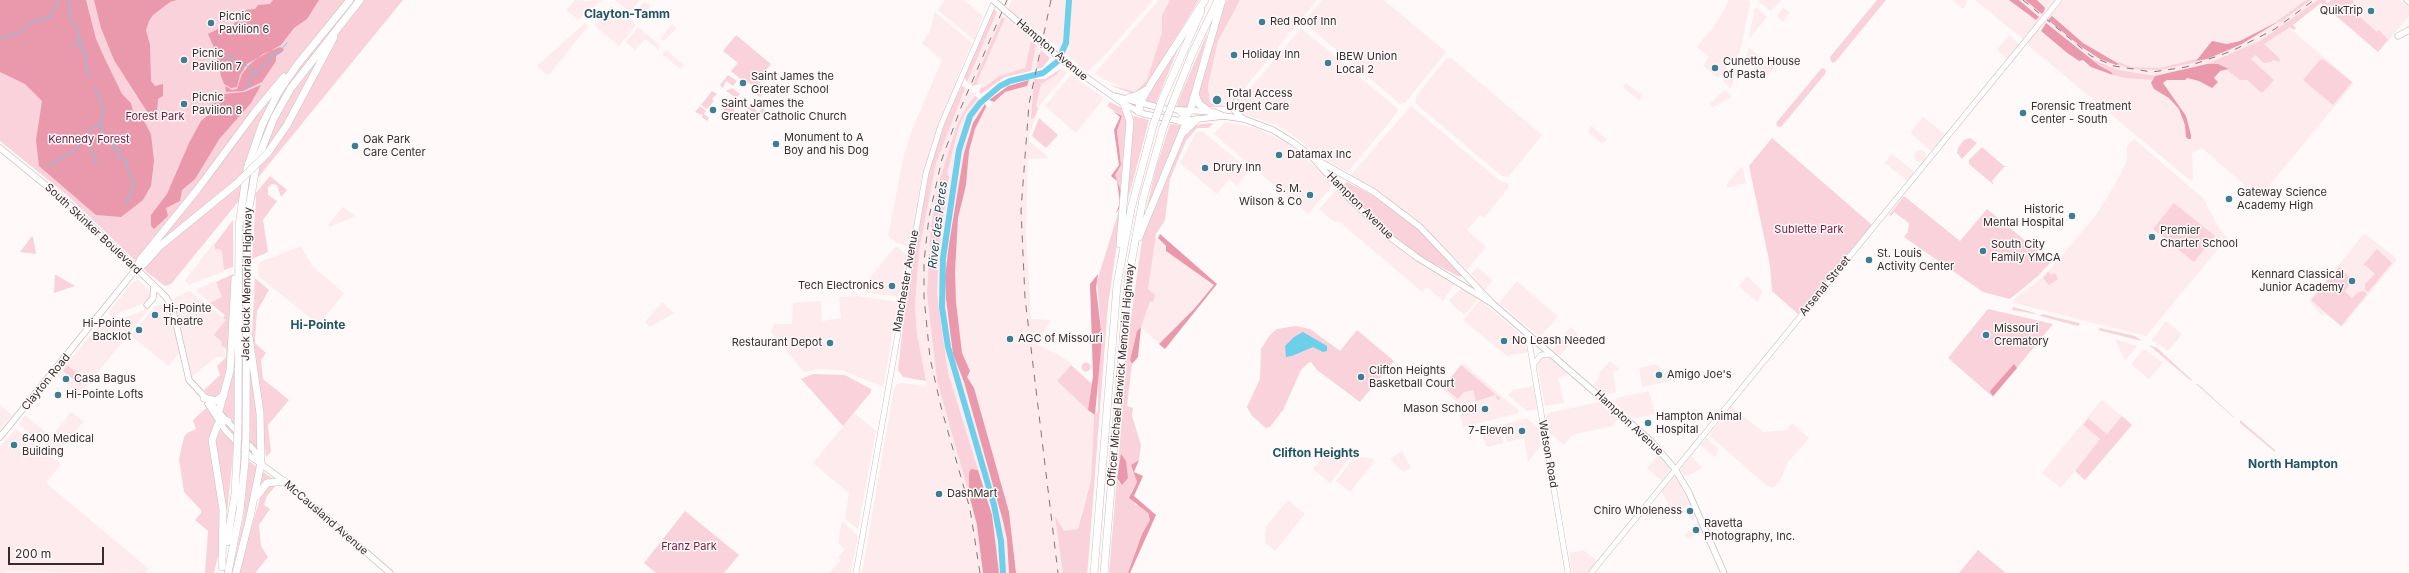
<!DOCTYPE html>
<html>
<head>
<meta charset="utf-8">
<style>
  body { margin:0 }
  #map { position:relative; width:2409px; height:573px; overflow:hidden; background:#fff9fa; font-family:Inter,sans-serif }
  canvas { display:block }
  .scale { position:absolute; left:8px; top:547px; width:96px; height:18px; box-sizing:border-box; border:2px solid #332d2e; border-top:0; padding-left:5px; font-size:12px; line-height:14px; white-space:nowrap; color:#332d2e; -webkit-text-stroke:3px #fff9fa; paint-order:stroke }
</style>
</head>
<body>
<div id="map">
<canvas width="2409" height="573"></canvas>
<div class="scale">200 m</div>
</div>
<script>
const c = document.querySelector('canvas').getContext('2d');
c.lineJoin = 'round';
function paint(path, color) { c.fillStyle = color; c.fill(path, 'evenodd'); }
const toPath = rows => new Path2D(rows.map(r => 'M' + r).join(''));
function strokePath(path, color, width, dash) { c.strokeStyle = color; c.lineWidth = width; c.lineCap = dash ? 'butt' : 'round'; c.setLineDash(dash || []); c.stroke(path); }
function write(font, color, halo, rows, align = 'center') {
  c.font = font + ' Inter,sans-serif'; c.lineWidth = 3; c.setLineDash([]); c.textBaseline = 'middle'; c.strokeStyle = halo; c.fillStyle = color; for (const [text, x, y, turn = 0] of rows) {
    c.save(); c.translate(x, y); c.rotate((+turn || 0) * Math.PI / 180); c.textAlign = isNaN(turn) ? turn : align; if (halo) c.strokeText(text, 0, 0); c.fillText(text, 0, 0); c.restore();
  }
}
paint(toPath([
  [575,0,582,1,602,0,578,20,566,10],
  [615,0,640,0,630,12],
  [944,0,964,0,983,16,974,40,938,10],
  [1012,0,1153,0,1106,54,1087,72,1034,27,1025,68,999,76,983,88,977,82],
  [1159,0,1170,0,1162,15,1163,33,1147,80,1135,92,1130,92,1094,74],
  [1240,0,1317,0,1229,107,1221,106,1210,103,1208,86,1218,41],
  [1322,0,1384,0,1446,52,1405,103,1400,104,1307,25,1307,18],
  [1729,0,1749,0,1750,4,1740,52,1718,78,1703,65,1709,57,1697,47,1717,22],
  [1757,0,1782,0,1771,11],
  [1952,0,1966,0,1967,3,1963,9],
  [1975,0,2055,0,2045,13,2049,16,2063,0,2306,0,2282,22,2311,0,2318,0,2286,25,2354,83,2259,198,2202,148,2192,153,2193,179,2191,181,2029,46,2028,42,2038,29,2066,52,2040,19,2023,39],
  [2344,0,2400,0,2409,8,2409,16,2387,42,2342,3],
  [644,2,650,6,639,20,634,15],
  [611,6,636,25,619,46,595,26],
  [1783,7,1790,13,1783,22,1777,17],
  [1755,8,1757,8,1767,17,1750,38,1749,36],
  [935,12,972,43,956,80,989,107,1005,92,1027,86,1029,80,1034,79,1035,84,1049,79,1063,69,1067,73,1040,105,1029,135,1029,141,1049,158,1028,159,1026,233,1031,319,1051,320,1037,344,1059,355,1072,364,1057,381,1094,415,1091,480,1079,521,1073,573,862,573,894,388,897,384,902,383,927,386,917,334,915,307,919,250,897,243,888,236,904,155,912,130,942,60,922,43,929,33],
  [997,12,1002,17,972,86,967,82],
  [585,23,588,26,550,74,547,75,537,66],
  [672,24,677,28,664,41,660,38],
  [638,27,660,45,659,50,645,39,635,50,626,42],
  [1301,28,1398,109,1396,114,1348,172,1328,162,1290,133,1276,125,1240,113,1236,109,1237,104],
  [2009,35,2019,44,2007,59,1997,50],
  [1036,45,1041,50,1036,69,1031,71],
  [1749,48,1774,68,1767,76,1745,58],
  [666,50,684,65,680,69,662,54],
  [1451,58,1542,135,1508,177,1502,176,1415,103,1417,95,1446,59],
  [1734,67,1736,68,1731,89,1723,81],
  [1071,75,1104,98,1076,133,1045,106],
  [1626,83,1643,96,1639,101,1623,87],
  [1725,90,1732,97,1713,107,1709,104],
  [1411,106,1500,181,1508,183,1508,188,1484,218,1480,215,1467,230,1486,247,1467,270,1415,219,1351,175],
  [1923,117,1946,135,1931,151,1910,133],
  [1225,122,1257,128,1289,144,1328,178,1332,186,1308,214,1214,134],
  [1591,126,1607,139,1602,144,1588,132],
  [1202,131,1249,170,1237,186,1229,179,1217,194,1180,163,1193,138,1197,132],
  [2134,139,2203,198,2219,228,2227,238,2146,336,2014,303,2014,299,2038,281,2052,267,2096,215,2116,183,2127,161,2127,146],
  '1914 156a6 6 0 1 1 12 0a6 6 0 1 1-12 0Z',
  [1892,154,1914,172,1907,181,1885,163],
  [1741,167,1743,168,1746,183,1727,188,1727,184],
  [1337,189,1363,216,1399,247,1455,283,1443,301,1427,287,1422,292,1341,223,1333,221,1319,209],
  [343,207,356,216,329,227,329,224],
  [2365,234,2395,257,2396,261,2342,327,2325,313,2322,316,2309,301,2363,235],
  [1155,238,1163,243,1167,252,1213,282,1214,285,1194,309,1159,344,1141,327,1150,300,1155,296,1148,289],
  [213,244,215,249,219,249,222,252,224,271,189,285,185,281,186,279],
  [301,246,312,266,344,293,319,325,258,276,258,265,260,262],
  [896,246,907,255,899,297,865,292,871,276],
  [1477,267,1493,280,1485,290,1471,274],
  [1747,276,1763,291,1757,302,1739,286],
  [138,280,152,293,148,302,111,316,109,313,111,309,133,282],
  [215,281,223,297,210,303,195,290],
  [1517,281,1558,317,1540,337,1499,303],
  [1462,287,1478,299,1464,315,1449,301],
  [190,291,226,320,222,342,226,357,216,357,192,377,174,301,176,297],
  [857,296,898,302,884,384,881,386,841,370,818,369,804,372,771,332,774,324,792,324,793,303,821,301,822,321,841,318,839,297],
  [1480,300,1518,332,1528,352,1507,356,1463,320],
  [662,302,674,313,650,327,645,322],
  [163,304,171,314,179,353,169,366,131,336,155,306],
  [150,308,79,395,57,376,104,319,120,317,122,319],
  [2166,321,2182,334,2168,351,2152,340],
  [1571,327,1578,334,1560,356,1552,350],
  [2115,339,2137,346,2125,361],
  [2144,349,2163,363,2149,379,2131,364],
  [1543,357,1548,357,1569,375,1558,378,1564,403,1545,406,1537,364],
  [1610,361,1620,370,1613,371,1616,392,1605,394,1593,385,1600,376,1599,373],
  [1463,363,1519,411,1519,413,1463,427,1457,402,1441,388],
  [1656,364,1673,380,1642,387,1639,368],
  [1533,386,1537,408,1535,410,1527,411,1508,395,1513,390],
  [1649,391,1655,414,1633,419,1614,402,1617,398],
  [2102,400,2122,416,2107,434,2087,417],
  [1599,402,1619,418,1612,426,1572,435,1564,445,1549,432,1546,416,1549,413],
  [0,405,12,415,0,430],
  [1731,406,1763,432,1787,430,1792,423,1809,438,1788,462,1780,481,1773,488,1767,486,1709,435],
  [71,412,84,421,56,455,45,445],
  [854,413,876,431,858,529,845,519,849,493,813,463],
  [25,415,47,433,40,441,19,425],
  [1526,418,1540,429,1542,444,1528,462,1524,438,1507,442,1503,425],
  [2082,424,2100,439,2061,488,2042,473],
  [1498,425,1504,443,1486,447,1481,428],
  [16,429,61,464,46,483,149,569,145,573,8,571,0,573,0,446],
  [1706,438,1719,449,1715,457,1700,445],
  [1328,451,1352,455,1330,483,1313,469],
  [1402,451,1411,468,1403,472,1390,459],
  [1658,455,1670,469,1662,481,1647,468],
  [1355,456,1373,459,1374,462,1350,492,1336,481],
  [1691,456,1702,468,1685,477,1680,469],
  [1673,477,1676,477,1696,515,1692,521,1684,507,1673,513,1661,491],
  [1288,500,1305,514,1275,551,1265,543,1266,527],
  [842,521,858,536,851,573,829,573,841,560,838,557,845,549,838,543],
  [1698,521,1703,532,1686,539,1685,535],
  [1584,550,1597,561,1587,573,1572,573,1569,553]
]), '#fdebee');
paint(toPath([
  [0,0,403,0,171,284,165,286,148,273,68,196,0,141],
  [1170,0,1199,0,1146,86,1133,94,1107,84,1135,92,1147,80,1162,33,1162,15],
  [1227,0,1240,0,1218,41,1208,86,1210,103,1228,107,1207,107,1204,106,1198,95,1222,10],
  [1877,0,1886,0,1836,61,1832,63,1830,57],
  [2306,0,2311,0,2281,22,2277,21],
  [2318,0,2326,0,2327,4,2331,0,2353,0,2354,3,2350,4,2353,8,2352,10,2377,32,2379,30,2388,40,2378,52,2321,3,2293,25,2296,28,2294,30,2290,27,2264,44,2280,59,2279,62,2273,60,2270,62,2264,63,2255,55,2251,59,2274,80,2262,93,2247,80,2240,80,2228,71,2229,69,2212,64,2207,64,2260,41],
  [994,9,997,12,967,82,964,77],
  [1002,17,1005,18,977,82,979,84,972,86],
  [1208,31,1189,107,1177,107,1178,101],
  [1185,32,1156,103,1144,100],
  [736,35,771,64,758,81,776,96,766,89,760,97,752,91,751,84,748,83,746,86,745,83,731,71,738,63,723,51],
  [1031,41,1036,45,1031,71,1005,77,981,94,979,92,981,87,983,88,999,76,1025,68],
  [1041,50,1050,58,1042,68,1036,69],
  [2092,59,2118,70,2155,76,2152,80,2125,78,2113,75],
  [2196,59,2198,62,2159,70,2134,69,2118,65,2119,62,2131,67,2160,68],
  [2323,59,2352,82,2333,105,2303,80,2320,60],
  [1062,68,1056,75,1041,84,1036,106,1038,109,1034,118,1031,119,1034,79,1045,79],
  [1824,68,1826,71,1825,74,1782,126,1778,127,1776,123,1821,69],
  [728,75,737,81,733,86,726,81,723,88,720,85],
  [962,86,965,88,936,163,919,250,915,307,917,334,926,381,903,377,898,370,906,298,930,168,948,114],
  [732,88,740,94,736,98,726,91],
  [712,91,717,94,712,99,714,101,707,109,701,105],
  [975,96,978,98,966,112,959,126,947,173,949,177,938,254,937,295,948,373,978,470,975,469,969,480,969,494,937,380,927,293,931,227,939,182,957,125,966,108],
  [1110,102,1124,109,1128,118,1124,143,1126,153,1120,223,1108,305,1088,565,1087,573,1063,573,1055,516,1064,531,1078,529,1091,480,1094,415,1097,413,1098,407,1098,371,1102,338,1097,281,1121,204,1121,191,1115,175,1121,165,1117,131,1122,116,1107,106],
  '723.5 109a5.5 5.5 0 1 1 11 0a5.5 5.5 0 1 1-11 0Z',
  [752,104,758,113,762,108,765,110,760,117,747,108],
  [700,106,706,111,704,114,709,118,707,121,702,117,702,113,701,115,695,112],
  [1134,116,1149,120,1126,207,1132,119],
  [1039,118,1058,135,1046,148,1032,136],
  [1211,123,1213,124,1208,128,1197,128,1186,141,1170,179,1165,220,1156,234,1148,289,1155,295,1153,302,1150,301,1141,327,1137,331,1130,360,1132,364,1127,406,1133,408,1132,416,1141,445,1139,460,1131,465,1137,482,1131,492,1135,505,1139,505,1148,513,1150,520,1142,534,1128,573,1109,573,1117,478,1120,484,1119,460,1118,463,1127,346,1143,233,1186,133,1194,125],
  [1170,124,1183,125,1146,211,1155,171],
  [1772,138,1872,225,1798,314,1772,291,1770,265,1749,166],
  [1970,138,1977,143,1962,159,1957,153,1958,148,1964,140],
  [1982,147,2004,166,2008,167,2004,167,1992,181,1994,185,1969,164,1969,160],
  [270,176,287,190,281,197,277,185,272,184,268,187,268,195,277,201,263,220,268,252,252,259,256,201,255,194],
  [1347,182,1372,195,1414,225,1428,237,1462,275,1460,277,1423,258,1401,243,1351,196,1342,186],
  [1904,196,1960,241,1987,209,2051,262,2038,276,2010,299,1983,292,1904,237,1908,232,1909,223,1894,212,1891,216,1889,215],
  [2174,203,2215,236,2194,262,2153,229],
  [233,220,233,267,224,270,222,252,219,249,215,249,214,245],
  [33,237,36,254,20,252,32,236],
  [2377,249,2392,263,2368,292,2365,290,2365,284,2375,274,2364,264],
  [2339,267,2352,279,2345,292,2352,298,2358,292,2364,291,2367,294,2341,326,2311,300],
  [2048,272,2052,275,2055,273,2058,279,2049,285,2043,278],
  [233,274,227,374,223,392,217,398,209,396,204,390,220,375,217,366,226,357,226,349,221,345,222,342,214,335,226,320,223,318,225,315,210,303,222,297,216,282],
  [55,275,56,275,75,286,54,293],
  [255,278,269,290,257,311,255,339,255,343,266,353,261,360,263,379,289,400,268,425,271,452,266,457,252,335],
  [2013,307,2035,313,2036,314,2012,310],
  [1988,309,2053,324,1993,397,1948,358],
  [2042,314,2079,323,2080,324,2078,326,2040,316],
  [1296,326,1310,329,1340,351,1357,330,1394,361,1360,402,1317,370,1311,362,1308,363,1301,370,1283,410,1270,427,1266,428,1252,416,1247,407,1260,379,1261,349,1270,335,1277,329],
  [2100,328,2135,336,2142,341,2098,330],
  [2149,345,2157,348,2193,381,2190,380],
  [250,360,259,417,259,451,250,441],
  '1081.5 367a4.5 4.5 0 1 1 9 0a4.5 4.5 0 1 1-9 0Z',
  [233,364,234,364,234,424,222,411],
  [67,365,85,379,80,385,63,371],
  [1071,365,1092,384,1088,410,1057,381],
  [1461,365,1501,399,1497,400,1496,395,1476,401,1473,390,1464,392,1458,399,1444,387,1442,389],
  [813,374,845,375,871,389,871,392,843,426,801,379],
  [2196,384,2198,384,2235,418,2233,417],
  [206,408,215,420,210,436,221,508,219,552,214,573,205,573,208,531,195,520,201,513,201,510,184,492,179,459,184,437,187,433,196,429,193,420],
  [2122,416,2132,425,2085,480,2075,471,2100,439,2083,425,2088,418,2107,434],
  [2240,420,2275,450,2275,452,2240,423],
  [220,430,234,444,226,524,214,443],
  [249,461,258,468,232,573,243,519],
  [262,471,273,479,261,485],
  [277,484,267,496,264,505,270,509,259,525,261,546,268,557,255,573,238,573,261,495,265,487],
  [685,511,739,555,724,573,656,573,644,563],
  [1978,550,1979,551,2006,573,1959,573]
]), '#fad2db');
paint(toPath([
  [0,0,86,0,96,39,105,59,122,94,131,103,133,111,143,119,151,134,154,161,151,186,143,200,121,217,96,215,39,166,36,140,42,101,25,84,0,72],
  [94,0,177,0,170,2,153,15,149,21,146,30,150,45,151,81,155,86,163,84,163,96,158,99,157,114,151,115,146,110,114,60,101,28],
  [273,0,319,0,307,19,294,28,281,45,247,64,240,75,237,87,231,88,224,84,221,76,216,52,208,34,226,25,233,25,246,10,255,9,258,5,270,4],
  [2009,0,2019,0,2039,17,2036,20],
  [2025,0,2037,0,2045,8,2044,11,2042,14],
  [2052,16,2083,43,2119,64,2116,65,2100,59,2080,46,2048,20],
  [2281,20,2240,45,2207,59,2196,61,2212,41,2227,44,2240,41],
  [2046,23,2100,66,2111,72,2113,75,2091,67,2083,60,2079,61,2066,52,2041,31],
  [280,47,284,49,282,52,276,56,276,61,262,82,243,91,226,92,225,86,232,90,237,89,242,74,250,64,263,54],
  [2207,64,2218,64,2229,69,2220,71,2214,78,2218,82,2212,88,2199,81,2187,78,2185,80,2167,80,2163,83,2186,116,2191,135,2191,139,2188,139,2186,137,2185,125,2179,109,2169,98,2154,89,2151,83,2155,76],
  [1029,80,1027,86,1005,92,994,102,989,100,1008,86],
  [261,85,251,103,220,138,195,179,182,190,180,201,166,208,168,216,154,229,151,226,151,215,167,194,189,143,201,121,207,116,210,104,224,94,244,92],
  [985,104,986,107,975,129,969,151,966,185,958,218,955,271,956,302,962,353,970,371,967,377,974,388,1009,512,1016,573,1009,573,1007,539,1003,521,964,382,953,354,946,299,945,277,949,244,964,153,973,123],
  [1113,111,1122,116,1117,131,1121,165,1115,175,1121,191,1121,198,1120,208,1116,213,1120,203,1117,181,1111,176,1119,165,1114,130,1120,117],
  [1160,234,1217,284,1165,349,1159,344,1194,309,1214,285,1166,251,1166,246,1158,238],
  [1098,274,1096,288,1102,338,1095,415,1088,410,1093,376,1090,284],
  [1141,327,1138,357,1132,364,1130,360,1137,331],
  [2014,364,2017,368,1993,396,1990,392,1991,390],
  [1121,454,1126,461,1128,478,1122,485,1117,478],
  [1139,460,1134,472,1143,476,1134,496,1156,515,1130,573,1128,573,1142,534,1150,520,1148,513,1129,498,1137,482,1131,465],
  [971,469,978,470,992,515,999,573,983,573,977,525,969,494,969,473]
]), '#ea99ad');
paint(toPath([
  [1303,332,1327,346,1327,351,1323,352,1313,347,1292,356,1286,357,1285,346,1294,337]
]), '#6ecfea');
strokePath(toPath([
  [69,0,70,18,76,26,83,52,86,53,85,59,89,78],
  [0,38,17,34,33,21,50,18,58,0],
  [72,47,80,42],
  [218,53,236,60,238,64,245,64,256,74],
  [94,87,99,95,103,111,100,127,104,134,114,140,113,149,119,149,120,158,127,161,127,168,134,183,126,205],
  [245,88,249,85,250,79,270,60,272,55,278,53,287,43],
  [87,136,96,164],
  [48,166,75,150,90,130,100,124]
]), '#6ecfea', 1);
strokePath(toPath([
  [1003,573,1001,541,994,505,948,347,942,307,943,258,959,150,970,116,980,103,1000,86,1010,81,1043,73,1058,61,1066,43,1069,0]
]), '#6ecfea', 6);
const secondary = toPath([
  [2047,15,2059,0],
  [1528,335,1568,573],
  [1533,365,1541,355,1551,354],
  [856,573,926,173,941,125,995,0],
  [1591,573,2040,23]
]);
const primary = toPath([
  [2407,0,2409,2],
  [2398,36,2409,30],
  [1063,61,1124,104,1144,114,1180,121,1224,116],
  [1114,96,1165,109,1214,112,1224,116,1244,119,1273,130,1294,143,1311,156,1349,198,1391,238,1418,258,1493,304,1651,441,1675,469,1689,493,1724,573],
  [1236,102,1234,110,1243,119],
  [0,148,70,205,166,297,173,310,189,380,254,450,261,462],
  [1315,159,1374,192,1420,227,1490,301],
  [147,305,153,298,154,286],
  [208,404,225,430,250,456,284,481,390,573],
  [0,437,136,269]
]);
const highway = toPath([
  [1195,94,1199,104,1210,112],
  [1128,98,1138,95,1146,90],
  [1162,100,1201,11],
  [1173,102,1192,54,1217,2],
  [1139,112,1140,103,1152,82,1205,0],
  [1180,121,1190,111,1222,0],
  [1185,131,1196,120],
  [267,154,287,125,334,37],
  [1139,237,1186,123,1186,116,1180,111],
  [1120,244,1130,121,1124,104],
  [136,269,141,259,197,190,255,112,284,77],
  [136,269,144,264,160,246,236,184],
  [204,398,216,401,224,395],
  [220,422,219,411,230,371,235,279],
  [238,423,239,226,247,169,262,125,278,93,297,65,350,0],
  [246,432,247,219,257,161,274,118,291,88,360,0],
  [257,496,267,483,284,481],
  [227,542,235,494,237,453],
  [222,567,223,510,212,440,218,424,222,421,228,421],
  [228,573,240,511,245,461],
  [236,573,250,517,261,463,260,413,249,337],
  [1094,573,1117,285,1131,209,1153,126],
  [1104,573,1128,280,1143,199,1163,128]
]);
strokePath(secondary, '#cec0c3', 6);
strokePath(primary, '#cec0c3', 7);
strokePath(highway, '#cec0c3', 8);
strokePath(secondary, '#fff', 5);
strokePath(primary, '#fff', 5.5);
strokePath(highway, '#fff', 7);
strokePath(toPath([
  [1051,0,1029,104,1021,210,1025,298,1058,573],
  [2023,0,2091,56,2114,66,2152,72,2186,67,2232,51,2275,29,2314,0],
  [980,573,970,509,941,407,930,358,924,297,924,261,929,217,942,159,960,110,1007,0]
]), '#7d7778', 1, [7, 7]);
const secondaryBridge = toPath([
  [2040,23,2047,15]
]);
const primaryBridge = toPath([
  [993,0,1063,61]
]);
const highwayBridge = toPath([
  [1153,126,1162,100],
  [1163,128,1173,102],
  [236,184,267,154],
  [237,453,238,423],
  [245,461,246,432]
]);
strokePath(secondaryBridge, '#cec0c3', 6, []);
strokePath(primaryBridge, '#cec0c3', 7, []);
strokePath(highwayBridge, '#cec0c3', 8, []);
strokePath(secondaryBridge, '#fff', 5);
strokePath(primaryBridge, '#fff', 5.5);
strokePath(highwayBridge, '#fff', 7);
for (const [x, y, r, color] of [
  [2371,11,4,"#3d7e90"],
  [1262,22,4,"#3d7e90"],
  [211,23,4,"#3d7e90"],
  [1234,55,4,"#3d7e90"],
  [184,60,4,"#3d7e90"],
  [1328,63,4,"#3d7e90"],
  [1715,68,4,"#3d7e90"],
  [743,83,4,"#3d7e90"],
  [1217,100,5,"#3d7e90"],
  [184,104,4,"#3d7e90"],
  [713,110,4,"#3d7e90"],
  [2023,113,4,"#3d7e90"],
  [776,144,4,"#3d7e90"],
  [355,146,4,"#3d7e90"],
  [1279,155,4,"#3d7e90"],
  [1205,168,4,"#3d7e90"],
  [1310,195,4,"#3d7e90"],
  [2229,199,4,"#3d7e90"],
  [2072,216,4,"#3d7e90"],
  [2152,237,4,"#3d7e90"],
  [1983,251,4,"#3d7e90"],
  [1869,260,4,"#3d7e90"],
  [2352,281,4,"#3d7e90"],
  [892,286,4,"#3d7e90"],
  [155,315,4,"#3d7e90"],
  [139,330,4,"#3d7e90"],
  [1986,335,4,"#3d7e90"],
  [1010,339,4,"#3d7e90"],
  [1504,341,4,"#3d7e90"],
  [830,343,4,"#3d7e90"],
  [1659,375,4,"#3d7e90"],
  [1361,377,4,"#3d7e90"],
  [66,379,4,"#3d7e90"],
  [58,395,4,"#3d7e90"],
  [1485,409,4,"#3d7e90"],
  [1648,423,4,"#3d7e90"],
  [1522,431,4,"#3d7e90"],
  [14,445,4,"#3d7e90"],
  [939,494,4,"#3d7e90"],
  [1690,511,4,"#3d7e90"],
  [1696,530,4,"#3d7e90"]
]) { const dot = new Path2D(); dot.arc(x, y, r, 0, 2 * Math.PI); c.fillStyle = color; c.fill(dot); strokePath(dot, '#fff9fa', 1.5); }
write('11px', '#332d2e', '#fff9fa', [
  ["QuikTrip",2363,11,"right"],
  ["Picnic",219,17],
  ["Pavilion 6",219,30],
  ["Red Roof Inn",1270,22],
  ["Picnic",192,54],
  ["Pavilion 7",192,67],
  ["Holiday Inn",1242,55],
  ["IBEW Union",1336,57],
  ["Local 2",1336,70],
  ["Cunetto House",1723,62],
  ["of Pasta",1723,75],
  ["Saint James the",751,77],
  ["Greater School",751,90],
  ["Total Access",1226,94],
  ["Urgent Care",1226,107],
  ["Picnic",192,98],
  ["Pavilion 8",192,111],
  ["Saint James the",721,104],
  ["Greater Catholic Church",721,117],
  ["Forensic Treatment",2031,107],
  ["Center - South",2031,120],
  ["Monument to A",784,138],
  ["Boy and his Dog",784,151],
  ["Oak Park",363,140],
  ["Care Center",363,153],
  ["Datamax Inc",1287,155],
  ["Drury Inn",1213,168],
  ["S. M.",1302,189,"right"],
  ["Wilson & Co",1302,202,"right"],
  ["Gateway Science",2237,193],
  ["Academy High",2237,206],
  ["Historic",2064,210,"right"],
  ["Mental Hospital",2064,223,"right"],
  ["Premier",2160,231],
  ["Charter School",2160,244],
  ["South City",1991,245],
  ["Family YMCA",1991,258],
  ["St. Louis",1877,254],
  ["Activity Center",1877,267],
  ["Kennard Classical",2344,275,"right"],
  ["Junior Academy",2344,288,"right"],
  ["Tech Electronics",884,286,"right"],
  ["Hi-Pointe",163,309],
  ["Theatre",163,322],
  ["Hi-Pointe",131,324,"right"],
  ["Backlot",131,337,"right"],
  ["Missouri",1994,329],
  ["Crematory",1994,342],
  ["AGC of Missouri",1018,339],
  ["No Leash Needed",1512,341],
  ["Restaurant Depot",822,343,"right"],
  ["Clifton Heights",1369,371],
  ["Basketball Court",1369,384],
  ["Amigo Joe's",1667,375],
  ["Casa Bagus",74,379],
  ["Hi-Pointe Lofts",66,395],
  ["Mason School",1477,409,"right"],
  ["Hampton Animal",1656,417],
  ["Hospital",1656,430],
  ["7-Eleven",1514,431,"right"],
  ["6400 Medical",22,439],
  ["Building",22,452],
  ["DashMart",947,494],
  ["Chiro Wholeness",1682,511,"right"],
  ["Ravetta",1704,524],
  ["Photography, Inc.",1704,537]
], 'left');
write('11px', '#332d2e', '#fff9fa', [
  ["Hampton Avenue",1052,50,40],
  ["Hampton Avenue",1360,206,45],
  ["South Skinker Boulevard",93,229,43],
  ["Manchester Avenue",906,281,-80],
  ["Jack Buck Memorial Highway",247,284,-89],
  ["Arsenal Street",1825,286,-51],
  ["Officer Michael Barwick Memorial Highway",1121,375,-85],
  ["Clayton Road",46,382,-51],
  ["Hampton Avenue",1629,423,43],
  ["Watson Road",1548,454,80],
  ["McCausland Avenue",326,518,41]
]);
write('11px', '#75183a', '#fff9fa', [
  ["Forest Park",155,117],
  ["Kennedy Forest",89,140],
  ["Sublette Park",1809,230],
  ["Franz Park",689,547]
]);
write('bold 12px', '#1f5463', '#fff9fa', [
  ["Clayton-Tamm",627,14],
  ["Hi-Pointe",318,325],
  ["Clifton Heights",1316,453],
  ["North Hampton",2293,464]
]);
write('italic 12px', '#17434f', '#fff9fa', [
  ["River des Peres",938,225,-83]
]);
</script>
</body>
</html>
